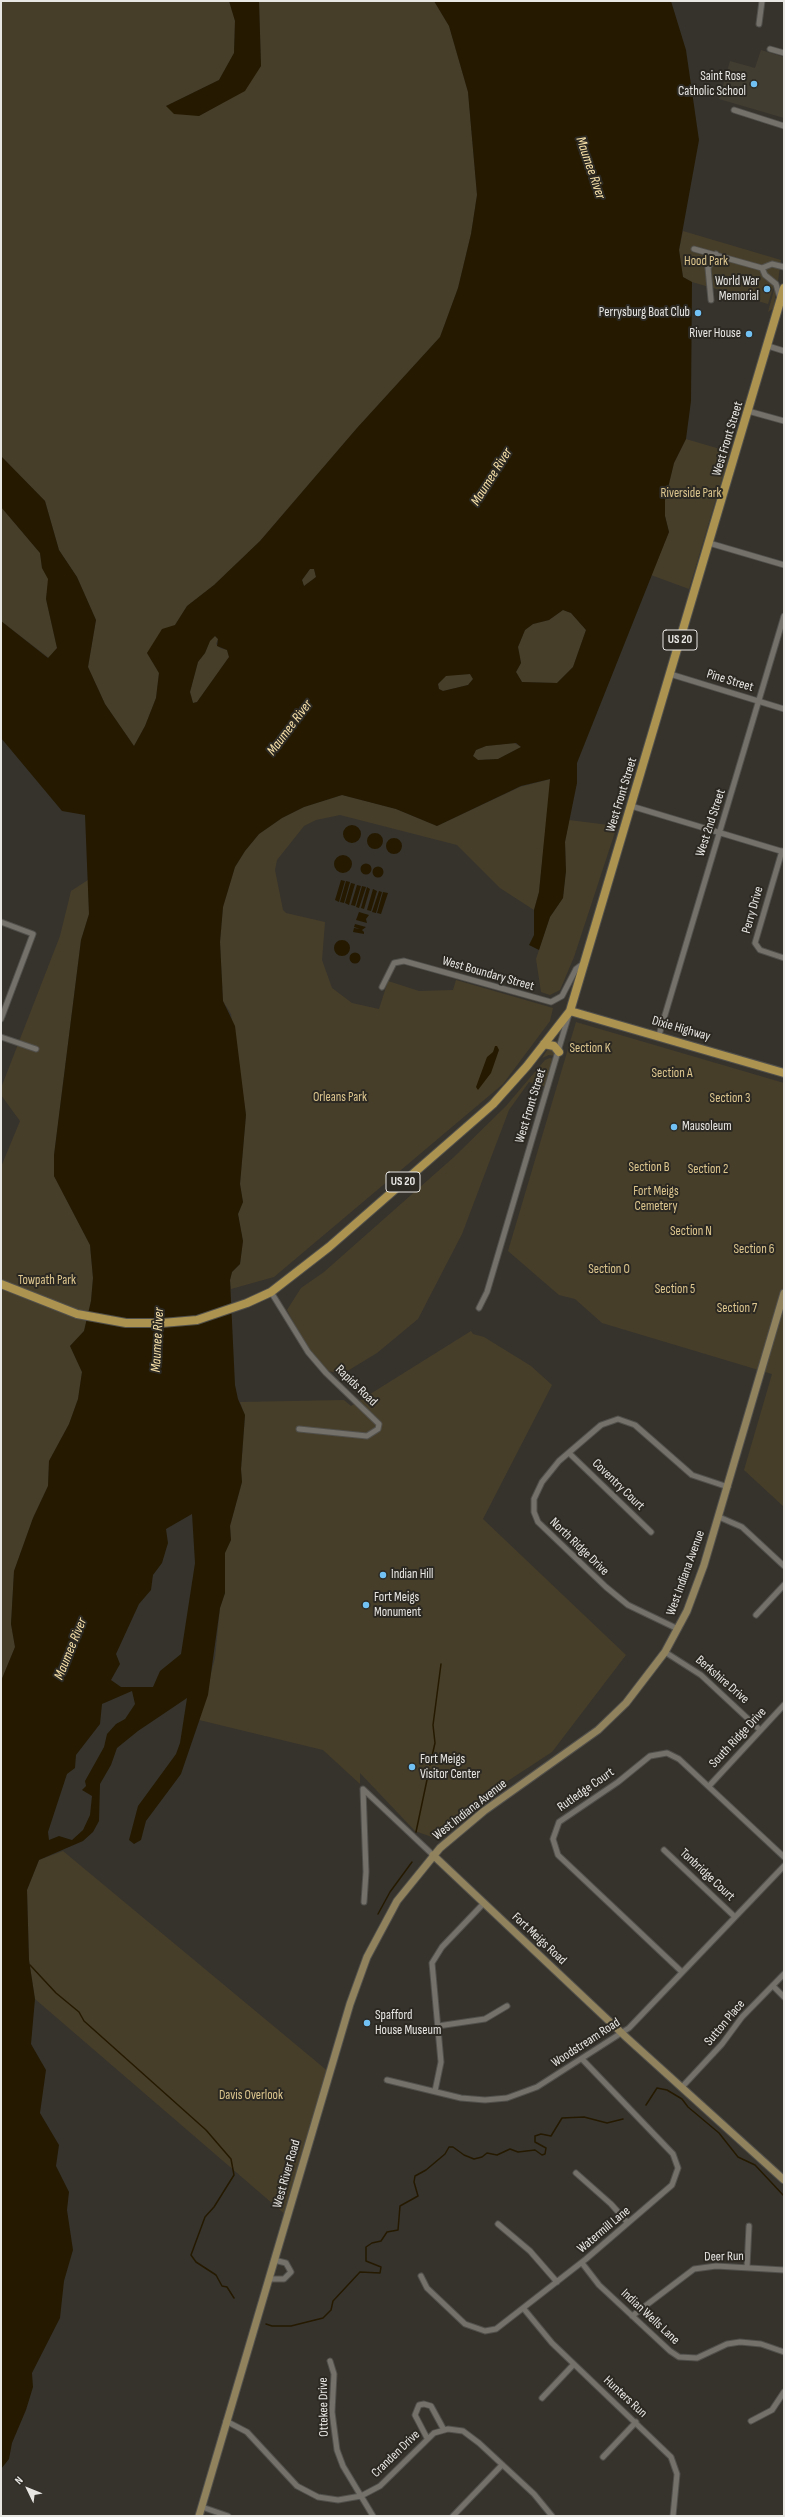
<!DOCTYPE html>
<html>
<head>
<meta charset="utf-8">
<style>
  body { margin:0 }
  #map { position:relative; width:785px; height:2517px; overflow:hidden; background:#36332d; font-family:"Sofia Sans Condensed",sans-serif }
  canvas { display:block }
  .frame { position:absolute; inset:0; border:2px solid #e9e7e4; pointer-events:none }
  .north { position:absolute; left:8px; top:2469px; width:40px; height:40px; -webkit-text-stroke:3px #2c2923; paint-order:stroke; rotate:313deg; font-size:11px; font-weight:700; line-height:16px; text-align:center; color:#e9e7e4 }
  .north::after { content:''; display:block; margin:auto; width:14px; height:18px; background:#e9e7e4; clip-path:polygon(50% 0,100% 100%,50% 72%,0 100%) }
</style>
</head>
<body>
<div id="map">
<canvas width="785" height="2517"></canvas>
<div class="frame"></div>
<div class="north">N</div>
</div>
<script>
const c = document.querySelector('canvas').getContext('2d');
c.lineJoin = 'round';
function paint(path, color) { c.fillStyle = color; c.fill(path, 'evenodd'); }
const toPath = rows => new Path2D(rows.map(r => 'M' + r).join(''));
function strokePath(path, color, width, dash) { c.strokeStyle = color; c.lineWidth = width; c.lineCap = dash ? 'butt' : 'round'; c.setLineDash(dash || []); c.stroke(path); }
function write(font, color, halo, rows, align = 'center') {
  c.font = font + ' "Sofia Sans Condensed",sans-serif'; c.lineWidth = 4; c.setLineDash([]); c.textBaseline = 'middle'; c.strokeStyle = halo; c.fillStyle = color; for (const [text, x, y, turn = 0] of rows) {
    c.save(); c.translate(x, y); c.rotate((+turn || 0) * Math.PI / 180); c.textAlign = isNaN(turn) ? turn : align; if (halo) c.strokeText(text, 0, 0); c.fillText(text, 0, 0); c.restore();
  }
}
paint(toPath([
  [761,50,784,57,784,118,719,99,730,61,755,68]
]), '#423d31');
paint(toPath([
  [1,1,229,1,235,20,234,53,219,80,166,106,199,116,218,105,261,66,259,1,434,1,449,26,468,92,477,195,471,234,458,288,440,337,357,428,260,541,214,585,187,606,175,625,147,653,159,673,156,698,145,726,134,746,105,704,88,667,96,620,77,577,59,550,45,501,1,456],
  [683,231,781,260,778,281,777,283,775,281,768,304,692,282,683,277,679,250],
  [776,288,774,308,768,312,774,290],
  [686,439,730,452,689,589,651,575,669,532,665,516,665,500,674,463],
  [1,507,40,553,42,568,49,579,46,599,57,648,49,658,1,621],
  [310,569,314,569,316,577,304,586,302,580],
  [563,610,571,613,586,630,573,667,557,683,522,682,516,672,521,663,518,647,525,630,533,624,549,620],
  [215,636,218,639,216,644,220,648,227,650,229,657,197,702,193,703,190,692,198,662,205,653,210,640],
  [470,674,473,679,468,685,443,691,439,689,438,684,446,675],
  [514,743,521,747,498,759,478,760,473,756,476,750,486,746],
  [551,779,539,892,534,910,500,888,457,845,340,815,316,820,304,826,277,860,275,870,283,910,286,913,325,922,322,960,332,988,352,1003,379,1009,388,981,419,991,453,990,456,980,553,1008,550,1021,503,1084,274,1277,231,1289,230,1280,232,1272,240,1264,243,1241,238,1214,243,1202,240,1184,246,1115,231,1014,223,1001,220,942,223,907,235,867,245,851,259,834,282,818,304,807,342,795,396,809,437,826,520,787],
  [569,820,617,826,574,957,560,990,550,995,541,992,536,959,550,917,563,898,566,871,565,842],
  [88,880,89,914,81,940,54,1155,54,1176,90,1245,93,1278,91,1301,84,1331,70,1346,82,1372,78,1399,69,1424,49,1461,48,1486,33,1518,14,1571,11,1624,15,1647,1,1681,1,1167,20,1121,1,1095,1,1088,60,936,71,891],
  [576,1022,784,1083,784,1507,744,1470,772,1374,602,1323,575,1299,559,1295,508,1251],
  [548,1049,555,1050,555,1056,549,1055,542,1058],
  [550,1058,554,1059,546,1087,529,1082,509,1110,462,1234,418,1319,377,1353,349,1370,341,1373,327,1371,304,1342,287,1310,301,1288,324,1272,454,1157,506,1106,545,1060],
  [471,1331,473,1334,484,1337,531,1366,552,1385,483,1519,626,1655,552,1752,474,1803,432,1837,415,1831,360,1773,360,1784,323,1750,199,1720,215,1658,220,1608,225,1593,225,1552,231,1540,230,1526,242,1482,241,1469,245,1416,240,1402,344,1400,351,1406],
  [63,1851,330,2073,287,2216,35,1999,29,1960,27,1890,39,1860]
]), '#473e29');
paint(toPath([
  [229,1,259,1,261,66,245,91,199,116,174,114,166,106,219,80,234,53,235,21],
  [434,1,671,1,686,50,699,140,679,250,683,277,692,282,691,401,686,439,674,463,665,500,665,516,669,532,577,763,577,783,565,842,566,871,563,898,550,917,539,950,529,945,534,935,534,910,539,892,550,779,521,786,437,826,396,809,342,795,304,807,282,818,259,834,245,851,235,867,223,907,220,942,223,1001,235,1026,246,1115,240,1184,243,1202,238,1214,243,1241,240,1264,232,1272,230,1280,235,1385,238,1399,245,1415,241,1469,242,1482,230,1526,231,1540,225,1553,225,1593,220,1608,208,1695,181,1774,146,1821,141,1840,134,1844,129,1840,138,1806,176,1754,180,1743,187,1698,138,1731,117,1748,111,1765,100,1784,99,1821,93,1832,83,1841,39,1860,27,1890,29,1960,35,1999,31,2044,46,2070,40,2113,59,2145,56,2166,69,2192,67,2210,73,2250,64,2281,60,2318,32,2373,33,2387,26,2410,12,2443,9,2459,1,2469,1,1681,15,1647,11,1624,14,1571,33,1518,48,1486,49,1461,69,1424,78,1399,82,1372,70,1346,84,1331,91,1301,93,1278,90,1245,54,1176,54,1155,81,940,89,914,85,815,62,811,1,738,1,621,48,658,57,648,46,599,48,579,42,568,40,553,1,507,1,456,45,501,59,550,77,577,96,620,88,667,105,704,134,746,145,726,156,698,159,673,147,653,162,629,175,625,187,606,214,585,260,541,357,428,440,337,458,288,471,234,477,195,468,92,449,26],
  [310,569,314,569,316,577,304,586,302,580],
  [563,610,571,613,586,630,573,667,557,683,522,682,516,672,521,663,518,647,525,630,533,624,549,620],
  [215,636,218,639,217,646,227,650,229,657,197,702,193,703,190,692,198,662,205,653,210,641],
  [470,674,473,679,468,685,443,691,439,689,438,684,446,676],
  [516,743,521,747,498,759,478,760,473,756,476,750,486,746],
  [192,1514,195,1563,181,1654,160,1671,153,1687,121,1687,111,1680,120,1664,116,1654,139,1604,151,1590,153,1575,162,1563,168,1543,166,1529],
  [132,1691,135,1704,125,1719,116,1724,107,1734,104,1747,85,1781,86,1786,82,1790,92,1796,90,1815,83,1830,72,1840,59,1836,49,1840,48,1832,67,1774,75,1768,76,1755,100,1724,102,1704],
  '343 834a9 9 0 1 1 18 0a9 9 0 1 1-18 0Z',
  '367 841a8 8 0 1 1 16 0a8 8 0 1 1-16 0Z',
  '386 846a8 8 0 1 1 16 0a8 8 0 1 1-16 0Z',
  '334 864a9 9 0 1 1 18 0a9 9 0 1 1-18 0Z',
  '360.5 869a5.5 5.5 0 1 1 11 0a5.5 5.5 0 1 1-11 0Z',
  '372.5 872a5.5 5.5 0 1 1 11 0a5.5 5.5 0 1 1-11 0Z',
  [341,880,345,881,339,902,335,900],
  [346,881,350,882,344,903,340,902],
  [351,883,355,884,349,905,345,903],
  [357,885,361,886,355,906,351,905],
  [362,886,366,887,359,908,356,907],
  [367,887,370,889,364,909,361,908],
  [373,889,377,891,371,911,367,910],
  [379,891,382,892,376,913,372,912],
  [383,892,388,893,381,914,377,913],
  [359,912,369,915,366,919,367,923,356,920],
  [355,924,366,927,362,930,364,932,364,934,353,932,354,928,360,929,354,927],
  '334 948a8 8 0 1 1 16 0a8 8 0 1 1-16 0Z',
  '349.5 958a5.5 5.5 0 1 1 11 0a5.5 5.5 0 1 1-11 0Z',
  [495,1046,497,1046,499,1050,491,1073,478,1090,476,1087,487,1057,493,1052]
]), '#251a00');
strokePath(toPath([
  [430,1765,435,1743,433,1725,441,1664],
  [416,1832,428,1775],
  [378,1914,390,1892,412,1862],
  [30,1965,56,1993,79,2012,84,2021,206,2130,231,2159,234,2175,214,2207,205,2217,191,2255,196,2262,216,2275,222,2286,227,2287,234,2298],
  [646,2105,657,2088,667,2090,682,2099,688,2107,719,2133,738,2157,755,2165,784,2196],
  [266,2324,272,2326,291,2326,323,2318,331,2310,333,2301,360,2272,380,2273,381,2267,366,2261,366,2247,372,2243,381,2241,387,2232,398,2230,400,2206,418,2196,414,2182,415,2176,426,2170,445,2154,449,2147,453,2147,464,2155,474,2159,482,2157,487,2153,497,2155,510,2149,518,2152,535,2150,542,2155,545,2154,546,2148,535,2142,535,2136,541,2134,551,2136,562,2118,584,2117,607,2123,623,2119]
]), '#251a00', 1.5);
const street = toPath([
  [759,24,762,1],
  [770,49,784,53],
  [734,110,784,126],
  [694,249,762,268,765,275,776,284,780,298],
  [762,268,772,264,784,267],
  [711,300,708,268,716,254],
  [768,346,784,351],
  [748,411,784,421],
  [709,543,784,565],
  [670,674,784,709],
  [631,806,784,852],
  [782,851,755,943,760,950,784,958],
  [1,922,33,934,1,1019],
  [382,987,394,963,404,961,551,1002,562,996,576,969,584,963],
  [659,1035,784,616],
  [1,1037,36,1049],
  [271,1292,308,1352,326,1373,379,1424,378,1429,367,1436,299,1429],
  [479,1308,487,1292,569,1014],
  [569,1453,651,1532],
  [719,1517,742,1527,784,1566],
  [756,1615,784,1585],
  [678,1629,628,1605,606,1587,538,1522,534,1512,534,1499,542,1482,559,1461,601,1425,618,1419,635,1425,692,1475,728,1487],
  [665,1652,701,1675,760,1730],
  [709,1786,784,1705],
  [664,1850,735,1917],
  [364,1902,366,1872,363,1789,433,1855],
  [682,1972,558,1855,553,1839,559,1822,618,1782,650,1756,667,1753,679,1759,784,1857],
  [773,1986,784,1997],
  [438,2026,485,2019,507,2006],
  [387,2080,461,2098,485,2100,507,2098,537,2087,629,2028,784,1866],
  [682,2087,722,2044,742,2017,784,1974],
  [435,2091,441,2062,432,1963,442,1947,484,1903],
  [576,2173,611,2204,628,2223],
  [498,2224,530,2251,557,2282],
  [582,2263,599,2285,670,2351,679,2357,697,2358,727,2344,740,2342,761,2344,784,2352],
  [747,2267,749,2226],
  [421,2276,427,2288,465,2324,485,2331,496,2329,586,2259,672,2185,678,2168,673,2154,582,2059],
  [269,2279,284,2279,291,2272,286,2263,274,2260],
  [524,2309,552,2343,671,2457,677,2474,673,2516],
  [632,2316,694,2269,716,2266,784,2270],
  [330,2361,334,2374,332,2412,337,2450,343,2466,373,2516],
  [542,2398,574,2364],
  [226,2421,247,2432,297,2486,318,2497,338,2500,361,2496,380,2486,434,2433,448,2429,463,2431,479,2443,534,2494,552,2516],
  [751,2421,772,2410,784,2392],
  [427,2438,415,2415,419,2405,424,2404,431,2406,444,2430],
  [603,2457,636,2422],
  [202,2507,228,2516],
  [453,2516,502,2465]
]);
const secondary = toPath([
  [433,1855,627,2038,784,2180],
  [199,2516,350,2004,367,1957,397,1901,440,1848,484,1811,598,1730,626,1703,665,1652,687,1611,704,1565,784,1293]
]);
const primary = toPath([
  [570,1011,784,1073],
  [544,1044,554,1046,559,1052],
  [1,1284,77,1314,126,1323,162,1323,197,1320,247,1303,271,1292,329,1247,493,1104,527,1066,570,1011,784,288]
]);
strokePath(street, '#52504b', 7);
strokePath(secondary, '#52504b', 9);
strokePath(primary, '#52504b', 10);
strokePath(street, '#74716a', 5);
strokePath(secondary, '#90825c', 7);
strokePath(primary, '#ac934f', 8);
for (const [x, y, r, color] of [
  [754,84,4,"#71c1f4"],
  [767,289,4,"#71c1f4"],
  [698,313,4,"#71c1f4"],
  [749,334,4,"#71c1f4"],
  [674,1127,4,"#71c1f4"],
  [383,1575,4,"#71c1f4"],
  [366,1605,4,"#71c1f4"],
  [412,1767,4,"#71c1f4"],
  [367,2023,4,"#71c1f4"]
]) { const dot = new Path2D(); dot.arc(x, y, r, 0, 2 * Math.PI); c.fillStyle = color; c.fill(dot); strokePath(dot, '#2c2923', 1.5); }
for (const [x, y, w] of [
  [680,640,34],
  [403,1182,34]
]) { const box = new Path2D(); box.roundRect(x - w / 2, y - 10, w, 20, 3); c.fillStyle = '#2c2923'; c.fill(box); strokePath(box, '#e9e7e4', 1); }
write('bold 12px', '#e9e7e4', null, [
  ["US 20",680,640],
  ["US 20",403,1182]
]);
write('13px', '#e9e7e4', '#2c2923', [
  ["Saint Rose",746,77,"right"],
  ["Catholic School",746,92,"right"],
  ["World War",759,282,"right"],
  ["Memorial",759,297,"right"],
  ["Perrysburg Boat Club",690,313,"right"],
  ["River House",741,334,"right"],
  ["Mausoleum",682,1127],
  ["Indian Hill",391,1575],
  ["Fort Meigs",374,1598],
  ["Monument",374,1613],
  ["Fort Meigs",420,1760],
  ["Visitor Center",420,1775],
  ["Spafford",375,2016],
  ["House Museum",375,2031]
], 'left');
write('13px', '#dec78f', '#2c2923', [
  ["Hood Park",706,262],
  ["Riverside Park",691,494],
  ["Section K",590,1049],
  ["Section A",672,1074],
  ["Orleans Park",340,1098],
  ["Section 3",730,1099],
  ["Section B",649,1168],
  ["Section 2",708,1170],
  ["Fort Meigs",656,1192],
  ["Cemetery",656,1207],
  ["Section N",691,1232],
  ["Section 6",754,1250],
  ["Section O",609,1270],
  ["Towpath Park",47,1281],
  ["Section 5",675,1290],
  ["Section 7",737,1309],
  ["Davis Overlook",251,2096]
]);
write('13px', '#e9e7e4', '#2c2923', [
  ["West Front Street",728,439,-73],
  ["Pine Street",730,681,17],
  ["West Front Street",622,795,-73],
  ["West 2nd Street",711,823,-72],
  ["Perry Drive",753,910,-74],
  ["West Boundary Street",488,974,16],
  ["Dixie Highway",681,1029,16],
  ["West Front Street",531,1106,-73],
  ["Rapids Road",356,1386,44],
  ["Coventry Court",618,1485,44],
  ["North Ridge Drive",579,1547,44],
  ["West Indiana Avenue",686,1573,-70],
  ["Berkshire Drive",722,1680,41],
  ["South Ridge Drive",738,1738,-47],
  ["Rutledge Court",586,1790,-35],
  ["West Indiana Avenue",470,1810,-38],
  ["Tonbridge Court",707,1875,43],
  ["Fort Meigs Road",539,1939,43],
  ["Sutton Place",725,2023,-50],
  ["Woodstream Road",586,2043,-33],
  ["West River Road",287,2174,-74],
  ["Watermill Lane",604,2230,-40],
  ["Deer Run",724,2257,-1],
  ["Indian Wells Lane",650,2317,43],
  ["Hunters Run",625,2397,43],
  ["Ottekee Drive",324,2407,-91],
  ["Cranden Drive",396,2454,-44]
]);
write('italic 14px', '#f9e2a9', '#2c2923', [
  ["Maumee River",590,168,71],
  ["Maumee River",492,477,-58],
  ["Maumee River",290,728,-53],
  ["Maumee River",158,1340,-87],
  ["Maumee River",71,1649,-68]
]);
</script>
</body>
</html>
